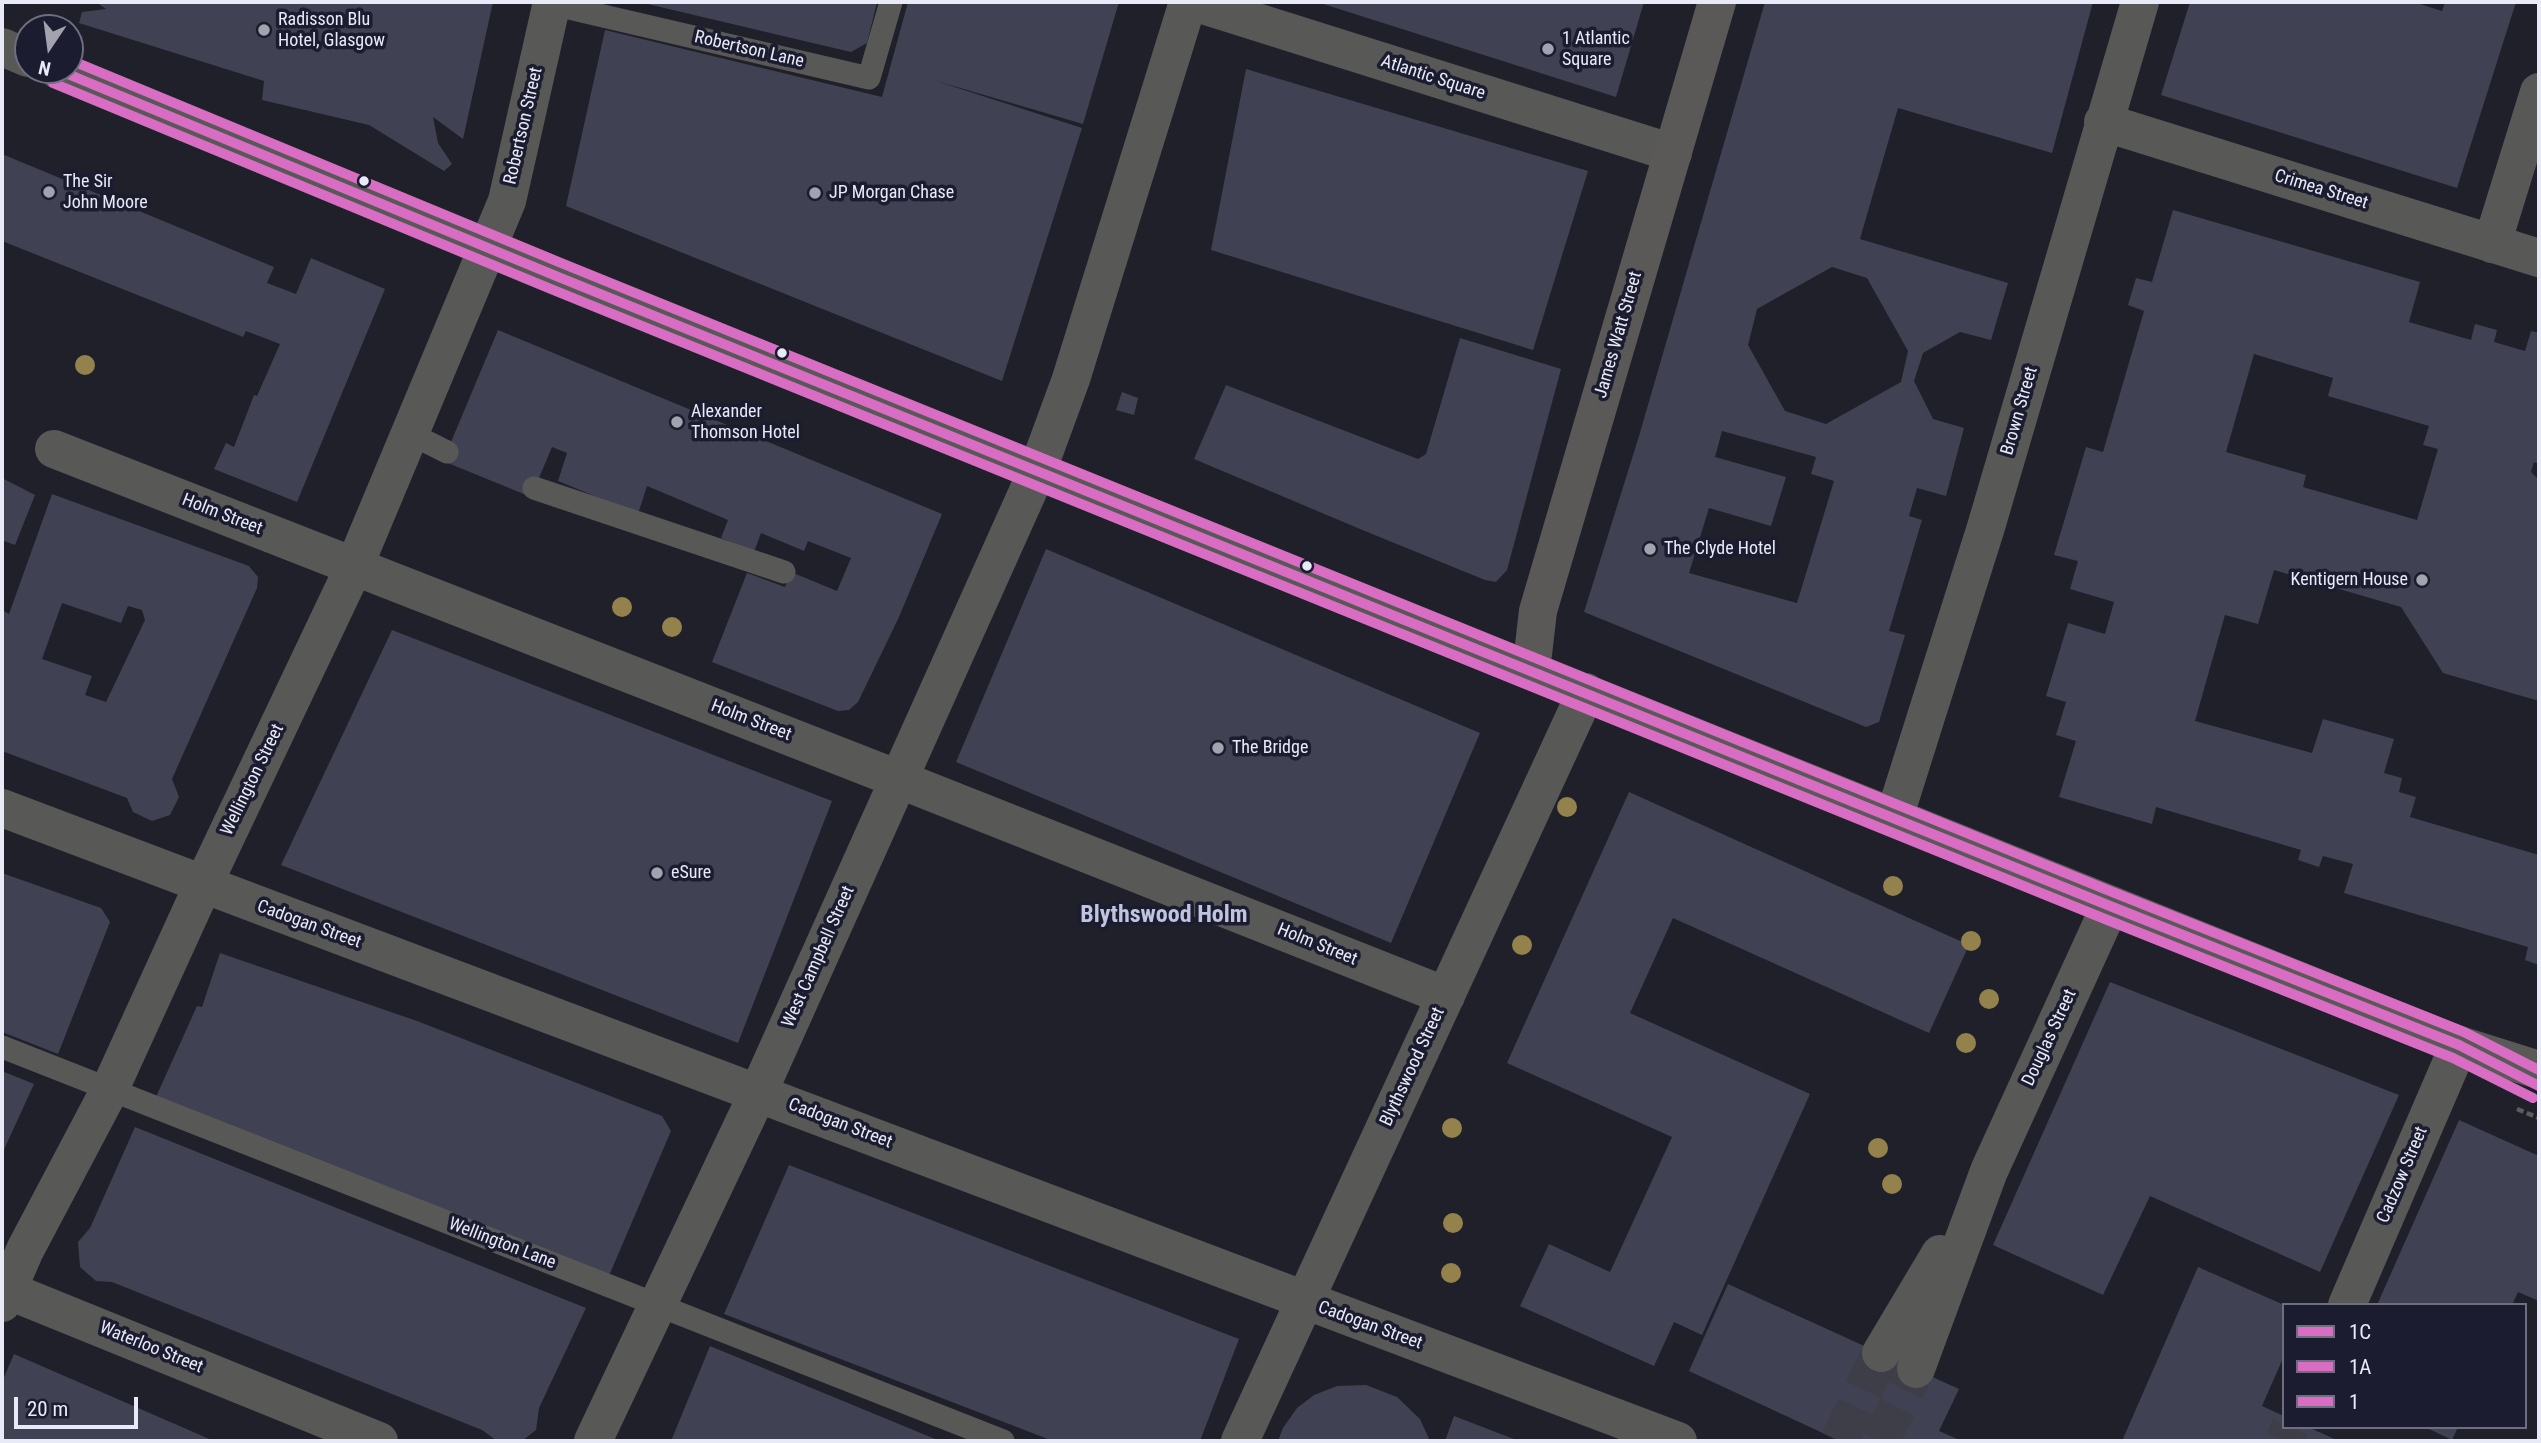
<!DOCTYPE html>
<html>
<head>
<meta charset="utf-8">
<style>
  body { margin:0 }
  #map { position:relative; width:2541px; height:1443px; overflow:hidden; background:#20202a; font-family:"Roboto Condensed",sans-serif }
  canvas { display:block }
  .frame { position:absolute; inset:0; border:4px solid #e8eaf7; pointer-events:none }
  .legend { position:absolute; left:2282px; top:1303px; width:245px; height:126px; box-sizing:border-box; background:#1b1c2f; border:2px solid #6d6e7f; margin:0; padding:9px 12px; list-style:none; font-size:21px; color:#e8eaf7 }
  .legend li { display:flex; align-items:center; gap:14px; height:35px }
  .legend b { width:35px; border:2px solid #6d6e7f }
  .north { position:absolute; left:14px; top:14px; width:70px; height:70px; box-sizing:border-box; background:#1b1c2f; border:2px solid #6d6e7f; border-radius:50%; rotate:193deg; font-size:19px; font-weight:700; line-height:28px; text-align:center; color:#e8eaf7 }
  .north::after { content:''; display:block; margin:auto; width:24px; height:32px; background:#a2a3af; clip-path:polygon(50% 0,100% 100%,50% 72%,0 100%) }
  .scale { position:absolute; left:14px; top:1397px; width:124px; height:32px; box-sizing:border-box; border:4px solid #e8eaf7; border-top:0; padding-left:9px; font-size:21px; line-height:24px; white-space:nowrap; color:#e8eaf7; -webkit-text-stroke:5px #1b1c2f; paint-order:stroke }
</style>
</head>
<body>
<div id="map">
<canvas width="2541" height="1443"></canvas>
<div class="frame"></div>
<ul class="legend">
<li><b style="height:9px;background:#d86dc3"></b>1C</li>
<li><b style="height:9px;background:#d86dc3"></b>1A</li>
<li><b style="height:9px;background:#d86dc3"></b>1</li>
</ul>
<div class="north">N</div>
<div class="scale">20 m</div>
</div>
<script>
const c = document.querySelector('canvas').getContext('2d');
c.lineJoin = 'round';
function paint(path, color) { c.fillStyle = color; c.fill(path, 'evenodd'); }
const toPath = rows => new Path2D(rows.map(r => 'M' + r).join(''));
function strokePath(path, color, width, dash) { c.strokeStyle = color; c.lineWidth = width; c.lineCap = dash ? 'butt' : 'round'; c.setLineDash(dash || []); c.stroke(path); }
function write(font, color, halo, rows, align = 'center') {
  c.font = font + ' "Roboto Condensed",sans-serif'; c.lineWidth = 7; c.setLineDash([]); c.textBaseline = 'middle'; c.strokeStyle = halo; c.fillStyle = color; for (const [text, x, y, turn = 0] of rows) {
    c.save(); c.translate(x, y); c.rotate((+turn || 0) * Math.PI / 180); c.textAlign = isNaN(turn) ? turn : align; if (halo) c.strokeText(text, 0, 0); c.fillText(text, 0, 0); c.restore();
  }
}
paint(toPath([
  [96,2,493,2,463,139,433,117,438,143,452,164,444,171,369,125,262,100,264,81,79,23,82,12,106,9],
  [639,2,877,2,867,43,851,52],
  [908,2,1119,2,1083,124,933,80,1082,128,1002,381,566,206,605,30,882,97],
  [1317,2,1644,2,1616,97],
  [1765,2,2093,2,2052,153,1898,108,1860,239,2008,283,1991,340,1960,332,1923,353,1914,381,1933,419,1964,428,1946,496,1917,488,1909,516,1922,520,1889,631,1905,635,1879,722,1866,727,1584,612,1639,436],
  [1832,267,1867,278,1908,351,1901,382,1826,424,1785,411,1748,345,1757,309],
  [1722,431,1816,457,1811,474,1834,481,1797,603,1689,573,1709,508,1771,526,1786,477,1715,457],
  [2190,2,2414,2,2442,11,2445,2,2516,2,2457,188,2161,95],
  [1246,69,1588,171,1533,350,1211,250],
  [2,154,274,267,267,283,296,294,311,258,385,289,297,502,214,469,226,443,234,447,254,395,257,396,280,344,246,331,243,337,2,241],
  [2173,210,2420,282,2409,322,2471,340,2475,324,2497,330,2494,342,2525,351,2531,331,2539,333,2539,464,2534,462,2531,472,2539,480,2539,701,2443,673,2401,607,2274,570,2258,624,2225,615,2195,721,2312,753,2323,719,2394,739,2384,773,2402,778,2399,792,2416,797,2410,817,2539,855,2539,965,2525,960,2528,947,2344,893,2353,864,2323,856,2319,867,2298,860,2301,850,2156,807,2152,824,2059,797,2076,741,2056,735,2066,702,2046,696,2068,623,2105,634,2114,602,2070,589,2078,561,2054,555,2086,447,2103,452,2144,311,2128,305,2136,278,2152,282],
  [2254,354,2333,378,2328,396,2429,426,2423,445,2438,449,2417,520,2303,487,2306,475,2226,452],
  [498,330,942,514,899,617,858,702,849,710,838,711,712,662,747,573,785,587,791,572,837,591,851,558,808,541,804,551,761,533,754,552,721,538,728,520,647,486,638,514,558,481,567,453,552,447,531,497,443,461],
  [1460,338,1561,369,1507,570,1496,582,1485,580,1360,529,1194,459,1226,385,1418,459,1426,454],
  [1122,392,1138,398,1134,415,1116,410],
  [2,478,35,495,15,545,2,540],
  [52,494,249,566,258,577,257,588,172,779,179,797,170,815,152,821,133,812,127,798,2,751,2,610,9,614],
  [62,603,121,623,128,606,142,610,145,620,106,702,85,695,92,676,42,659],
  [1046,549,1480,733,1391,943,956,762],
  [392,630,832,801,738,1043,281,865],
  [1629,792,1969,945,1929,1033,1673,918,1630,1013,1810,1094,1702,1335,1674,1322,1654,1366,1520,1306,1549,1244,1610,1272,1672,1137,1507,1063],
  [2,873,101,908,110,922,58,1054,2,1032],
  [220,953,417,1021,662,1116,671,1131,608,1278,155,1099,197,1006,202,1007],
  [2110,982,2399,1095,2320,1272,2150,1196,2103,1295,1993,1245],
  [2,1071,34,1084,2,1154],
  [2459,1120,2539,1156,2539,1301,2518,1292,2512,1305,2377,1305],
  [135,1127,586,1308,539,1408,536,1430,522,1441,497,1441,482,1430,112,1282,96,1281,80,1267,78,1242,90,1228],
  [789,1165,1239,1339,1200,1441,1053,1441,724,1314],
  [2198,1267,2284,1305,2284,1356,2262,1406,2284,1416,2284,1427,2308,1427,2339,1441,2122,1441],
  [1728,1284,1959,1389,1939,1431,1962,1441,1840,1441,1689,1371],
  [710,1346,940,1441,671,1441],
  [14,1354,214,1441,2,1441,2,1382],
  [1366,1385,1397,1397,1420,1419,1430,1441,1278,1441,1283,1428,1297,1408,1314,1395,1337,1386],
  [1454,1416,1519,1441,1445,1441],
  [2425,1427,2458,1427,2452,1440]
]), '#404152');
strokePath(toPath([
  [1839,1441,1881,1353],
  [1880,1441,1916,1369],
  [2284,1441,2290,1427]
]), '#3e3e49', 38, [38, 19]);
strokePath(toPath([
  [2517,1109,2539,1118]
]), '#5c5b5d', 4.5, [7, 3.5]);
strokePath(toPath([
  [552,4,869,78,891,2],
  [409,433,447,452],
  [534,488,784,572],
  [2,1047,1003,1441]
]), '#585856', 23);
strokePath(toPath([
  [1193,2,1673,153],
  [2,47,28,58],
  [58,70,556,276,1531,671],
  [2103,122,2539,258],
  [2492,244,2539,92],
  [54,449,898,779,1446,996],
  [2,808,1678,1441],
  [1894,818,1986,527,2140,2],
  [2,1288,379,1441],
  [2,1303,25,1250,109,1091,203,885,354,567,507,201,552,2],
  [2347,1305,2459,1045],
  [1881,1353,1940,1254],
  [1916,1369,1989,1171,2110,906],
  [593,1441,758,1093,1038,469,1071,379,1188,2],
  [1240,1441,1586,692]
]), '#585856', 38);
strokePath(toPath([
  [1717,2,1538,611,1531,671,2459,1045,2539,1070]
]), '#5a5958', 38);
strokePath(toPath([
  [58,70,556,276,2110,906,2459,1045,2539,1086]
]), '#d86dc3', 10);
strokePath(toPath([
  [53,83,551,289,2105,919,2453,1058,2533,1098]
]), '#d86dc3', 10);
strokePath(toPath([
  [70,60,561,263,2115,893,2464,1032,2539,1070]
]), '#d86dc3', 10);
c.fillStyle = '#93824c';
for (const [x, y] of [
  [85,365],
  [622,607],
  [672,627],
  [1567,807],
  [1893,886],
  [1971,941],
  [1522,945],
  [1989,999],
  [1966,1043],
  [1452,1128],
  [1878,1148],
  [1892,1184],
  [1453,1223],
  [1451,1273]
]) { c.beginPath(); c.arc(x, y, 10, 0, 2 * Math.PI); c.fill(); }
for (const [x, y, r, color] of [
  [264,30,7,"#a2a3af"],
  [1548,49,7,"#a2a3af"],
  [364,181,6,"#e8eaf7"],
  [49,192,7,"#a2a3af"],
  [815,193,7,"#a2a3af"],
  [782,353,6,"#e8eaf7"],
  [677,422,7,"#a2a3af"],
  [1650,549,7,"#a2a3af"],
  [1307,566,6,"#e8eaf7"],
  [2422,580,7,"#a2a3af"],
  [1218,748,7,"#a2a3af"],
  [657,873,7,"#a2a3af"]
]) { const dot = new Path2D(); dot.arc(x, y, r, 0, 2 * Math.PI); c.fillStyle = color; c.fill(dot); strokePath(dot, '#1b1c2f', 2.5); }
write('18px', '#e8eaf7', '#1b1c2f', [
  ["Radisson Blu",278,20],
  ["Hotel, Glasgow",278,41],
  ["1 Atlantic",1562,39],
  ["Square",1562,60],
  ["The Sir",63,182],
  ["John Moore",63,203],
  ["JP Morgan Chase",829,193],
  ["Alexander",691,412],
  ["Thomson Hotel",691,433],
  ["The Clyde Hotel",1664,549],
  ["Kentigern House",2408,580,"right"],
  ["The Bridge",1232,748],
  ["eSure",671,873]
], 'left');
write('18px', '#e8eaf7', '#1b1c2f', [
  ["Robertson Lane",749,50,13],
  ["Atlantic Square",1433,78,18],
  ["Robertson Street",524,126,-77],
  ["Crimea Street",2321,190,17],
  ["James Watt Street",1619,335,-74],
  ["Brown Street",2020,411,-74],
  ["Holm Street",222,515,21],
  ["Holm Street",751,721,21],
  ["Wellington Street",253,780,-64],
  ["Cadogan Street",309,925,20],
  ["Holm Street",1317,945,22],
  ["West Campbell Street",819,957,-66],
  ["Douglas Street",2050,1038,-65],
  ["Blythswood Street",1413,1067,-65],
  ["Cadogan Street",840,1124,21],
  ["Cadzow Street",2403,1175,-67],
  ["Wellington Lane",502,1244,21],
  ["Cadogan Street",1370,1326,20],
  ["Waterloo Street",151,1348,22]
]);
write('bold 24px', '#c1c4de', '#1b1c2f', [
  ["Blythswood Holm",1164,916]
]);
</script>
</body>
</html>
